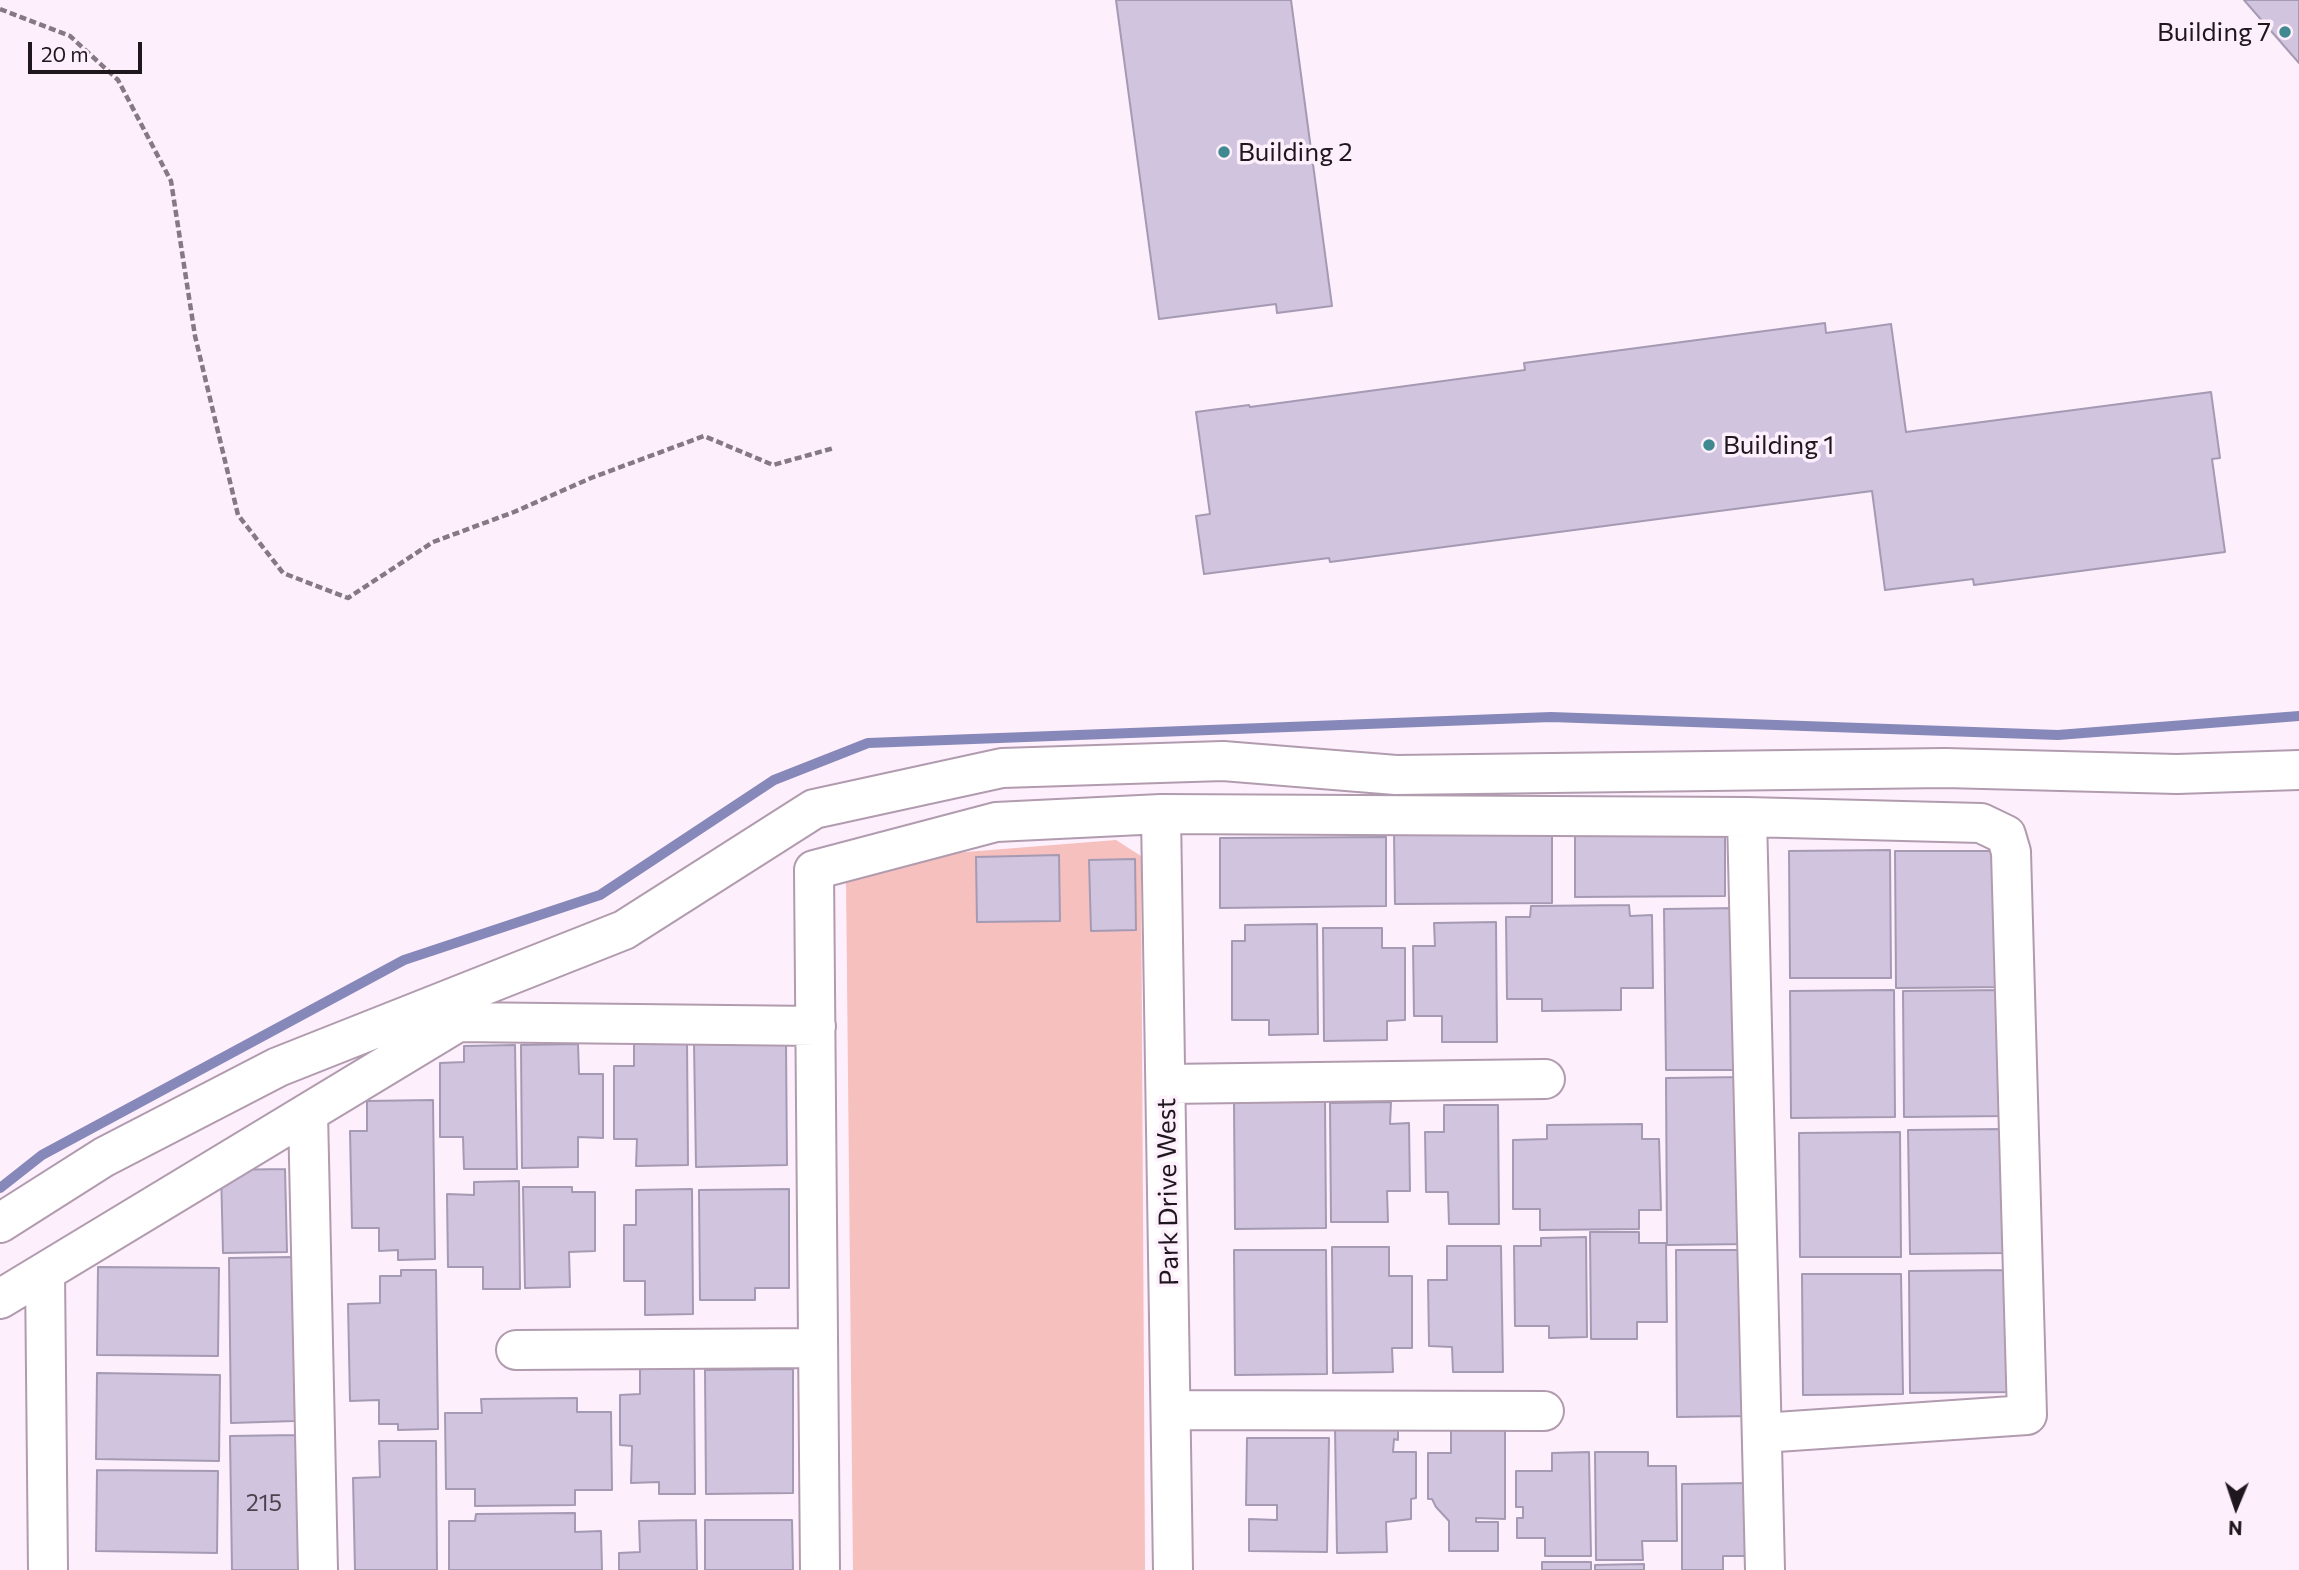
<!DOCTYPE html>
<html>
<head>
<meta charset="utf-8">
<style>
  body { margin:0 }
  #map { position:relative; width:2299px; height:1570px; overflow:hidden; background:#feeffc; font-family:Commissioner,sans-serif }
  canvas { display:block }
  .north { position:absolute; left:2201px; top:1472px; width:70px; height:70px; -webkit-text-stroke:5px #feeffc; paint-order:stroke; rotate:182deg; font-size:19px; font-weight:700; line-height:28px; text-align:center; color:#1f171e }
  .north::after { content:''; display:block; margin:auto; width:24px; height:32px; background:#1f171e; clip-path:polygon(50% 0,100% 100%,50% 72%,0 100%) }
  .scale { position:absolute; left:28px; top:42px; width:114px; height:32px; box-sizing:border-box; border:4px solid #1f171e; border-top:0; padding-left:9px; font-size:21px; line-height:24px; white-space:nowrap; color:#1f171e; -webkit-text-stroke:5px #feeffc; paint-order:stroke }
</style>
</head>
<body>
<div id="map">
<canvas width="2299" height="1570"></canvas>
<div class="north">N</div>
<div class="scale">20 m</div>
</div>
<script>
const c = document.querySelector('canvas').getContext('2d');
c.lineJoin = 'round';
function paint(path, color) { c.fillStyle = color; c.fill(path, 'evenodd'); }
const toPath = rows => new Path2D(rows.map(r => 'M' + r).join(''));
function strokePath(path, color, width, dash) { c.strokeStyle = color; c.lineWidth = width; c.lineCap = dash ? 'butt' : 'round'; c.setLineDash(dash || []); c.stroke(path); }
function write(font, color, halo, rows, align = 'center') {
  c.font = font + ' Commissioner,sans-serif'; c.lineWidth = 7; c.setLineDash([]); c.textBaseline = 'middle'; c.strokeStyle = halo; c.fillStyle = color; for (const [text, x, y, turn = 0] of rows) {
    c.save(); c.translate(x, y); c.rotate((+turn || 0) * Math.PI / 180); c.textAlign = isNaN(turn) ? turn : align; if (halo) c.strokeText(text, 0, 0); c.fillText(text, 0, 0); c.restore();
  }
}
paint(toPath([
  [1116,840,1141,856,1145,1570,853,1570,846,878,865,860]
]), '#f5c0be');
strokePath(toPath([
  [0,1188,42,1155,404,960,600,895,774,780,868,743,1551,717,2058,735,2299,716]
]), '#8688b9', 10);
const building = toPath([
  [1116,0,1291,0,1332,306,1277,313,1276,304,1159,319,1116,0],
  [2244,0,2299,0,2299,63,2244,0],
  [1825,323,1826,333,1891,324,1906,432,2211,392,2220,458,2212,459,2225,552,1974,585,1973,579,1885,590,1872,491,1330,562,1329,558,1204,574,1196,516,1210,514,1196,412,1249,405,1250,407,1525,370,1524,363,1825,323],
  [1725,830,1725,896,1575,897,1575,831,1725,830],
  [1552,831,1552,903,1395,904,1394,833,1552,831],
  [1386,837,1386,906,1220,908,1220,838,1386,837],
  [1890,850,1891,978,1790,978,1789,851,1890,850],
  [1895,851,2004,851,2005,987,1896,988,1895,851],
  [1059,855,1060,921,977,922,976,857,1059,855],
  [1135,859,1136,930,1091,931,1089,860,1135,859],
  [1629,905,1630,916,1652,915,1653,988,1621,988,1621,1010,1542,1011,1542,999,1507,999,1506,917,1530,917,1531,906,1629,905],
  [1741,908,1743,1070,1666,1070,1664,909,1741,908],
  [1496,922,1497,1042,1442,1042,1442,1016,1414,1016,1413,946,1435,946,1434,923,1496,922],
  [1317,924,1318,1034,1269,1035,1269,1020,1232,1020,1232,941,1245,941,1245,925,1317,924],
  [1323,928,1382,928,1382,948,1405,948,1405,1020,1387,1021,1387,1040,1324,1041,1323,928],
  [1894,990,1895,1117,1791,1118,1790,991,1894,990],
  [2006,990,2007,1116,1904,1117,1903,991,2006,990],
  [687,1040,688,1165,636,1166,637,1139,614,1139,614,1066,634,1066,634,1041,687,1040],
  [694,1043,786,1043,787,1165,696,1167,694,1043],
  [578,1044,579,1074,603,1074,603,1138,578,1137,578,1167,522,1168,521,1045,578,1044],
  [515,1045,517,1169,464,1169,463,1137,440,1137,440,1063,464,1062,464,1046,515,1045],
  [1747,1077,1749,1244,1667,1245,1666,1078,1747,1077],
  [433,1100,435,1259,398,1260,398,1250,379,1251,379,1228,352,1228,350,1131,367,1131,367,1101,433,1100],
  [1234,1102,1325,1102,1326,1228,1235,1229,1234,1102],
  [1391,1102,1390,1124,1409,1123,1410,1191,1387,1191,1388,1222,1331,1222,1330,1103,1391,1102],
  [1444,1105,1498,1105,1499,1224,1449,1224,1448,1192,1426,1192,1425,1132,1444,1132,1444,1105],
  [1642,1124,1642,1139,1659,1139,1661,1210,1639,1210,1639,1229,1540,1230,1540,1209,1513,1209,1513,1140,1547,1139,1547,1125,1642,1124],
  [2005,1129,2006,1253,1910,1254,1908,1130,2005,1129],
  [1900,1132,1901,1257,1800,1257,1799,1133,1900,1132],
  [285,1169,287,1252,223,1253,221,1170,285,1169],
  [519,1181,520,1289,483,1289,483,1267,448,1267,447,1194,474,1195,474,1182,519,1181],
  [523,1187,572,1187,572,1192,595,1192,595,1251,569,1252,570,1287,525,1288,523,1187],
  [692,1189,693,1314,645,1315,645,1281,624,1281,624,1225,636,1225,636,1190,692,1189],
  [789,1189,789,1288,755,1288,755,1300,700,1300,699,1190,789,1189],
  [1590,1232,1639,1232,1639,1243,1666,1243,1667,1322,1637,1322,1637,1339,1591,1339,1590,1232],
  [1586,1237,1587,1337,1549,1338,1549,1326,1515,1326,1514,1246,1541,1246,1541,1238,1586,1237],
  [1447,1246,1501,1246,1503,1372,1453,1372,1452,1347,1429,1346,1428,1280,1447,1280,1447,1246],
  [1332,1247,1389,1247,1389,1276,1412,1276,1412,1348,1392,1348,1393,1372,1333,1373,1332,1247],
  [1234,1250,1326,1250,1327,1374,1235,1375,1234,1250],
  [1676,1250,1754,1250,1755,1416,1677,1417,1676,1250],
  [293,1257,295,1421,231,1423,229,1258,293,1257],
  [98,1267,219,1268,218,1356,97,1355,98,1267],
  [401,1270,436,1270,438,1429,398,1430,398,1424,379,1424,379,1400,350,1401,348,1304,380,1303,380,1276,401,1276,401,1270],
  [2013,1270,2015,1392,1910,1393,1909,1271,2013,1270],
  [1802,1274,1901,1274,1903,1394,1803,1395,1802,1274],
  [694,1363,695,1494,659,1494,659,1482,631,1483,632,1446,620,1445,620,1395,640,1394,640,1364,694,1363],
  [793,1369,793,1493,706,1494,705,1370,793,1369],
  [97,1373,220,1375,219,1461,96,1459,97,1373],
  [577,1398,577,1412,611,1412,612,1490,575,1490,575,1505,475,1506,475,1489,446,1489,445,1413,482,1413,481,1399,577,1398],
  [1335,1428,1398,1428,1398,1440,1394,1439,1393,1452,1416,1452,1416,1498,1411,1499,1411,1519,1386,1522,1387,1552,1337,1553,1335,1428],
  [1451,1428,1505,1428,1505,1519,1476,1518,1476,1522,1498,1522,1498,1551,1449,1551,1449,1521,1436,1507,1432,1499,1428,1499,1428,1453,1451,1453,1451,1428],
  [296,1435,299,1570,232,1570,230,1436,296,1435],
  [1247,1438,1329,1438,1327,1552,1249,1551,1249,1519,1277,1520,1277,1505,1246,1505,1247,1438],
  [379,1441,436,1441,437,1570,355,1570,353,1478,380,1477,379,1441],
  [1589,1452,1591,1556,1545,1556,1545,1538,1517,1538,1517,1518,1523,1518,1523,1507,1516,1507,1516,1471,1552,1471,1552,1453,1589,1452],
  [1595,1452,1648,1452,1648,1466,1676,1466,1677,1541,1642,1541,1643,1560,1596,1560,1595,1452],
  [97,1470,218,1471,217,1553,96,1551,97,1470],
  [1751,1483,1752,1556,1723,1556,1723,1570,1682,1570,1682,1484,1751,1483],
  [575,1513,575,1532,601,1531,602,1570,449,1570,449,1521,475,1521,476,1514,575,1513],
  [696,1520,697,1570,619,1570,619,1553,640,1552,639,1521,696,1520],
  [705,1520,792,1520,793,1570,705,1570,705,1520],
  [1542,1562,1591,1562,1591,1570,1542,1570,1542,1562],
  [1644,1564,1644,1570,1595,1570,1595,1565,1644,1564]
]);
paint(building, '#d0c4de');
strokePath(building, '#a59ab3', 2);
const minor = toPath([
  [1161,814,1173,1570],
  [1747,817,1765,1570],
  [1167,1084,1545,1079],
  [308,1113,318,1570],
  [0,1223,104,1157,278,1067,624,930,814,809,1002,768,1223,761,1396,775,1945,768,2177,774,2299,770],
  [45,1272,48,1570],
  [0,1299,458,1022,816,1026],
  [516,1350,818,1348],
  [1171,1410,1544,1411],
  [820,1570,814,870,996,822,1161,814,1747,817,1981,823,2006,835,2011,852,2027,1415,1762,1433]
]);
strokePath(minor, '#b19bae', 42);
strokePath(toPath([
  [0,9,70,36,118,80,171,181,195,336,238,515,283,573,348,598,433,542,514,512,591,478,704,436,773,465,834,448]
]), '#857a83', 4.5, [7, 3.5]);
strokePath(minor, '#fff', 38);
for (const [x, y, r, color] of [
  [2285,32,7,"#418990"],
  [1224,152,7,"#418990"],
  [1709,445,7,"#418990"]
]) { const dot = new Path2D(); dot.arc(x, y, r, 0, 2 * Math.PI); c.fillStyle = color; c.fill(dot); strokePath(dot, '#feeffc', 2.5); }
write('23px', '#4b424e', null, [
  ["215",264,1503]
]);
write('26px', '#1f171e', '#feeffc', [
  ["Building 7",2271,32,"right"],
  ["Building 2",1238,152],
  ["Building 1",1723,445]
], 'left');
write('26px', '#1f171e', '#feeffc', [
  ["Park Drive West",1168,1192,-91]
]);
</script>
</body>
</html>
